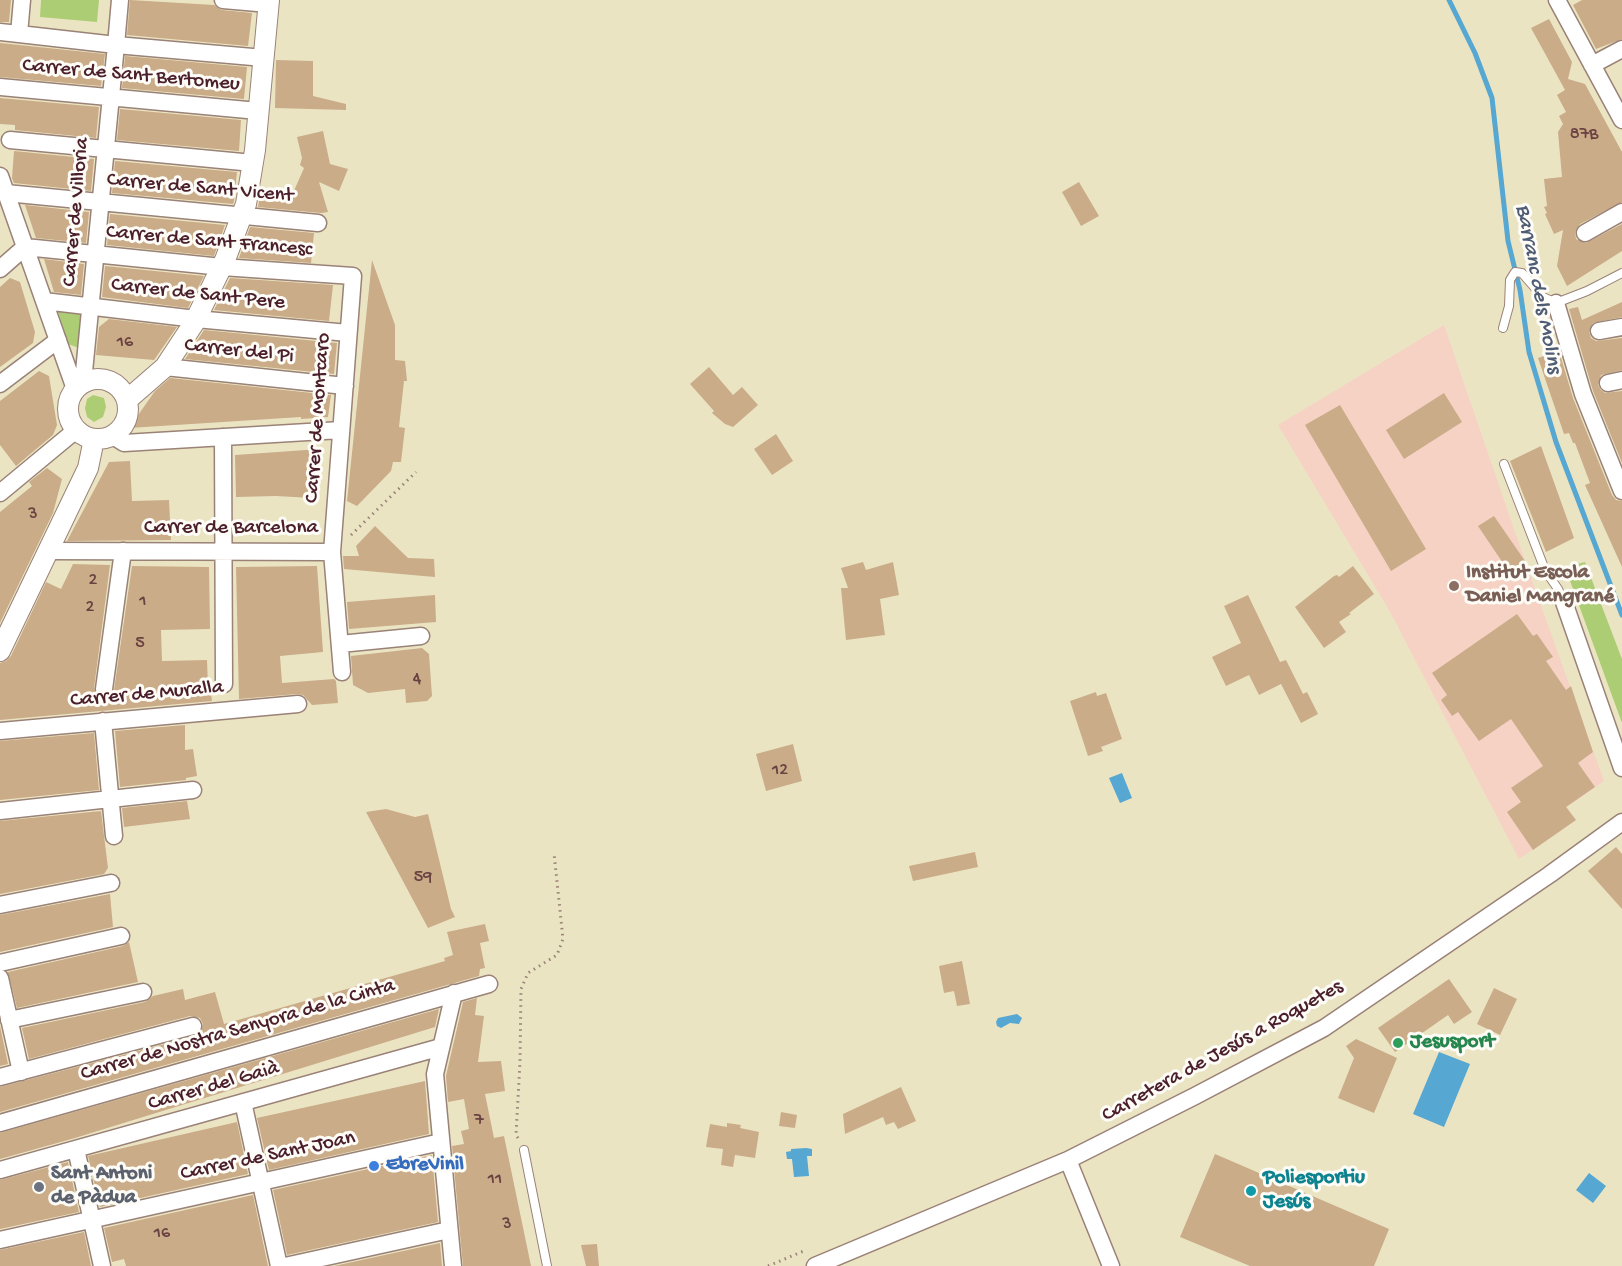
<!DOCTYPE html>
<html>
<head>
<meta charset="utf-8">
<style>
  body { margin:0 }
  canvas { display:block; background:#ebe4c3 }
</style>
</head>
<body>
<canvas width="1622" height="1266"></canvas>
<script>
const c = document.querySelector('canvas').getContext('2d');
c.lineJoin = 'round';
function paint(path, color) { c.fillStyle = color; c.fill(path, 'evenodd'); }
const toPath = rows => new Path2D(rows.map(r => 'M' + r).join(''));
function strokePath(path, color, width, dash) { c.strokeStyle = color; c.lineWidth = width; c.lineCap = dash ? 'butt' : 'round'; c.setLineDash(dash || []); c.stroke(path); }
function write(font, color, halo, rows, align = 'center') {
  c.font = font + ' "Gochi Hand",sans-serif'; c.lineWidth = 6; c.setLineDash([]); c.textBaseline = 'middle'; c.strokeStyle = halo; c.fillStyle = color; for (const [text, x, y, turn = 0] of rows) {
    c.save(); c.translate(x, y); c.rotate((+turn || 0) * Math.PI / 180); c.textAlign = isNaN(turn) ? turn : align; if (halo) c.strokeText(text, 0, 0); c.fillText(text, 0, 0); c.restore();
  }
}
paint(toPath([
  [1444,325,1525,561,1604,781,1567,807,1576,820,1519,859,1389,610,1278,425]
]), '#f6d2c4');
paint(toPath([
  [41,0,99,0,97,22,40,17],
  [57,308,86,310,79,348,68,344],
  [93,395,104,398,106,407,103,417,94,422,87,417,85,408,87,399],
  [1585,562,1622,659,1622,723,1565,567]
]), '#adcd75');
paint(toPath([
  [1122,773,1132,798,1120,803,1109,778],
  [1017,1014,1022,1018,1019,1024,1010,1023,1001,1028,997,1026,996,1022,998,1018],
  [1439,1052,1470,1064,1444,1127,1413,1114],
  [806,1148,812,1149,812,1156,807,1156,809,1176,794,1177,792,1159,787,1159,786,1152,791,1151,791,1149],
  [1589,1173,1606,1186,1593,1203,1576,1190]
]), '#56a7d1');
strokePath(toPath([
  [1449,0,1475,53,1492,98,1508,241,1520,290,1529,352,1556,442,1622,615]
]), '#56a7d1', 5);
paint(toPath([
  [0,0,11,0,9,22,0,22],
  [130,0,214,5,222,10,252,13,248,46,127,35],
  [1582,0,1622,0,1622,39,1596,49,1573,5],
  [1549,19,1572,62,1568,79,1585,84,1622,152,1622,202,1580,224,1575,232,1576,239,1586,243,1622,224,1622,251,1567,286,1557,266,1563,230,1554,234,1545,214,1547,213,1544,207,1547,206,1544,179,1562,177,1558,132,1563,124,1559,116,1566,112,1557,95,1565,90,1531,28],
  [0,43,105,54,101,86,0,77],
  [125,56,247,67,244,99,122,88],
  [276,60,313,61,313,96,346,104,346,110,275,108],
  [0,98,99,107,96,138,15,130,15,125,0,124],
  [120,109,241,120,239,151,117,140],
  [323,131,330,164,348,169,339,191,319,182,328,212,321,213,258,207,261,189,293,193,304,168,300,165,302,158,297,137],
  [14,151,94,159,91,191,14,183,12,178],
  [115,161,237,172,234,201,233,204,112,193],
  [1079,182,1099,216,1081,226,1062,192],
  [25,205,89,212,86,243,36,238],
  [110,214,225,225,214,256,107,245],
  [250,227,314,233,311,263,239,258],
  [44,259,84,264,81,295,54,292],
  [372,260,395,325,395,360,405,361,407,381,404,381,399,427,405,428,401,462,393,462,391,471,357,506,347,501],
  [105,266,204,276,188,308,102,297],
  [10,278,20,282,35,332,33,343,0,367,0,287],
  [230,278,333,285,329,321,214,310],
  [1622,302,1622,317,1593,323,1589,332,1591,338,1596,341,1622,338,1622,370,1601,375,1598,385,1601,390,1605,393,1622,391,1622,463,1593,391,1569,309,1578,307,1582,320],
  [109,319,177,327,154,360,96,355,99,327],
  [204,330,337,343,334,374,185,359],
  [1559,351,1573,398,1612,495,1616,500,1622,501,1622,567,1585,485,1590,483,1575,443,1573,443,1569,433,1564,434,1538,358],
  [709,367,733,395,742,387,758,405,733,427,725,424,712,413,714,411,690,384],
  [39,371,49,376,57,425,53,435,16,466,0,445,0,401],
  [170,378,331,395,328,417,301,419,301,417,129,428,155,391],
  [1444,393,1462,422,1404,459,1386,430],
  [1340,405,1426,549,1391,571,1305,425],
  [776,434,793,461,772,475,754,449],
  [1541,446,1574,538,1546,552,1510,461],
  [320,449,318,486,311,487,312,498,276,496,236,497,235,455],
  [130,461,132,501,169,500,171,540,67,541,109,462],
  [47,468,62,479,53,513,0,623,0,512,32,486,29,482],
  [1494,516,1525,561,1509,572,1478,526],
  [375,526,408,558,434,559,435,577,344,569,343,556,359,556,356,546],
  [863,562,866,570,893,562,899,595,880,599,885,635,846,640,841,588,848,588,841,568],
  [73,564,110,565,94,688,97,697,103,699,112,696,114,690,132,566,209,567,210,629,161,630,162,661,207,660,208,687,210,686,212,701,0,720,0,663,6,661,11,656,46,582,61,589],
  [317,566,323,652,280,656,282,683,334,679,336,681,338,703,312,705,303,695,297,694,239,699,236,567],
  [1353,566,1374,594,1349,613,1351,614,1339,622,1346,632,1324,648,1295,607,1334,576,1337,575,1339,577],
  [435,595,436,622,349,629,347,602],
  [1248,595,1280,662,1286,660,1303,694,1307,692,1318,714,1301,723,1281,684,1259,695,1249,675,1226,686,1212,657,1241,643,1224,606],
  [1517,614,1533,636,1537,634,1553,657,1546,661,1566,690,1571,686,1593,752,1578,763,1595,787,1566,807,1576,820,1533,850,1507,812,1521,802,1511,788,1543,766,1511,719,1479,741,1458,712,1452,716,1441,700,1447,695,1432,673],
  [422,648,429,654,432,696,427,701,406,703,405,689,368,693,353,685,351,656],
  [1096,692,1097,696,1106,693,1122,739,1101,747,1103,751,1088,756,1070,701],
  [185,725,185,750,193,749,197,776,186,778,186,780,120,787,115,731],
  [94,733,99,790,0,800,0,741],
  [793,744,802,781,766,791,756,754],
  [187,801,190,819,124,827,122,808],
  [386,809,415,817,428,814,451,909,455,917,428,928,366,812],
  [101,811,108,868,104,874,0,894,0,821],
  [1616,847,1622,854,1622,909,1588,871],
  [975,852,978,867,913,881,909,866],
  [110,894,113,927,0,952,0,915],
  [485,924,489,941,480,943,485,968,480,969,479,976,0,1112,0,1087,196,1036,201,1033,203,1024,200,1018,190,1016,29,1059,22,1028,145,1002,153,996,183,989,185,1000,215,992,224,1024,445,961,444,958,453,955,447,932],
  [129,942,138,982,17,1008,8,972,123,946],
  [962,961,970,1004,957,1006,954,991,944,993,939,966],
  [1449,979,1472,1012,1454,1024,1448,1015,1395,1052,1378,1028],
  [1494,988,1517,999,1500,1035,1477,1024],
  [477,998,475,1015,484,1016,478,1062,501,1061,505,1091,485,1094,494,1138,504,1136,531,1266,463,1266,452,1146,464,1144,461,1131,469,1129,464,1099,448,1102,446,1076,463,1002],
  [439,1009,435,1027,75,1138,0,1159,0,1133],
  [0,1026,8,1064,0,1066],
  [1356,1039,1397,1058,1374,1113,1338,1098,1354,1058,1346,1046],
  [425,1081,429,1134,269,1170,257,1118],
  [901,1087,916,1121,898,1129,894,1122,886,1125,883,1117,845,1134,843,1114],
  [781,1112,797,1115,795,1128,779,1126],
  [237,1122,248,1174,100,1207,88,1156],
  [727,1123,741,1125,740,1128,759,1132,755,1158,735,1155,733,1167,721,1165,723,1149,706,1147,710,1124,727,1127],
  [1215,1154,1389,1229,1374,1266,1250,1266,1180,1237],
  [432,1155,438,1222,287,1255,273,1190],
  [68,1162,79,1212,0,1229,0,1180],
  [253,1195,268,1266,126,1266,124,1259,112,1262,104,1228],
  [84,1232,91,1266,0,1266,0,1250],
  [440,1243,442,1266,334,1266],
  [597,1244,599,1266,586,1266,581,1245]
]), '#caac88');
const service = toPath([
  [1503,328,1509,306,1510,280,1515,272,1522,273,1543,297,1556,303,1587,291,1622,273],
  [1504,464,1545,570,1558,589,1564,602],
  [524,1150,547,1266]
]);
const minor = toPath([
  [22,0,19,34,116,45,120,0],
  [223,0,269,4],
  [1557,0,1622,120],
  [0,32,19,34],
  [1592,65,1622,49],
  [0,87,258,111],
  [10,140,253,163],
  [0,176,75,389],
  [6,193,318,223],
  [1585,233,1622,212],
  [0,269,25,247,222,267,353,276,332,552,342,672],
  [44,301,196,319,348,333],
  [1556,303,1583,394,1622,491],
  [1599,331,1622,327],
  [165,367,345,386],
  [83,382,116,45,264,58],
  [1608,383,1622,380],
  [0,384,58,340],
  [113,436,124,443,341,430],
  [223,437,224,684],
  [0,493,76,430],
  [49,551,332,552],
  [1564,602,1622,768],
  [340,644,421,636],
  [104,689,123,551],
  [103,721,114,836],
  [0,731,298,704],
  [0,811,193,790],
  [0,905,111,883],
  [0,963,121,936],
  [0,978,21,1072],
  [9,1020,143,992],
  [0,1077,193,1026],
  [243,1102,279,1266],
  [0,1123,489,984],
  [76,1149,102,1266],
  [1068,1160,1111,1266],
  [0,1170,441,1047],
  [0,1240,441,1142],
  [285,1266,449,1230],
  [453,1266,435,1074,454,993],
  [815,1266,1068,1160,1195,1096,1324,1028,1549,875,1622,822]
]);
const tertiary = toPath([
  '68 409a30 30 0 1 1 60 0a30 30 0 1 1-60 0Z',
  [127,400,165,367,194,323,225,260,246,204,255,150,269,0],
  [0,651,88,468,94,439]
]);
strokePath(service, '#9a8277', 10);
strokePath(minor, '#9a8277', 19);
strokePath(tertiary, '#9a8277', 22);
strokePath(toPath([
  [351,535,416,472],
  [518,1138,516,1135,520,1062,521,989,528,973,557,955,563,939,554,853],
  [768,1266,806,1250]
]), '#9a8277', 3, [1.5, 4.5]);
strokePath(service, '#fff', 8);
strokePath(minor, '#fff', 16);
strokePath(tertiary, '#fff', 20);
for (const [x, y, r, color] of [
  [1454,586,6,"#8d6e63"],
  [1398,1043,6,"#2e9e5b"],
  [374,1166,6,"#3f7fe0"],
  [39,1187,6,"#6b7280"],
  [1251,1191,6,"#0f9aa8"]
]) { const dot = new Path2D(); dot.arc(x, y, r, 0, 2 * Math.PI); c.fillStyle = color; c.fill(dot); strokePath(dot, '#fdfcf7', 2); }
write('18px', '#6a4242', null, [
  ["87B",1584,135],
  ["16",125,343],
  ["3",33,515],
  ["2",93,581],
  ["1",143,602],
  ["2",90,608],
  ["5",140,644],
  ["4",417,680],
  ["12",780,771],
  ["59",423,878],
  ["7",479,1121],
  ["11",495,1180],
  ["3",507,1225],
  ["16",162,1234]
]);
write('21px', '#4a1f2b', '#fdfcf7', [
  ["Carrer de Sant Bertomeu",131,76,5],
  ["Carrer de Sant Vicent",200,189,5],
  ["Carrer de Villoria",77,212,-85],
  ["Carrer de Sant Francesc",209,242,5],
  ["Carrer de Sant Pere",198,295,6],
  ["Carrer del Pi",239,352,6],
  ["Carrer de Montcaro",319,418,-86],
  ["Carrer de Barcelona",231,529],
  ["Carrer de Muralla",147,695,-5],
  ["Carrer de Nostra Senyora de la Cinta",238,1031,-16],
  ["Carretera de Jesús a Roquetes",1223,1052,-29],
  ["Carrer del Gaià",214,1087,-16],
  ["Carrer de Sant Joan",268,1157,-12]
]);
write('bold 21px', '#785e54', '#fdfcf7', [
  ["Institut Escola",1466,574],
  ["Daniel Mangrané",1466,598]
], 'left');
write('bold 21px', '#27864d', '#fdfcf7', [
  ["Jesusport",1410,1043]
], 'left');
write('bold 21px', '#366cbe', '#fdfcf7', [
  ["EbreVinil",386,1166]
], 'left');
write('bold 21px', '#5b616d', '#fdfcf7', [
  ["Sant Antoni",51,1175],
  ["de Pàdua",51,1199]
], 'left');
write('bold 21px', '#0d838f', '#fdfcf7', [
  ["Poliesportiu",1263,1179],
  ["Jesús",1263,1203]
], 'left');
write('italic 22px', '#4f5c76', '#fdfcf7', [
  ["Barranc dels Molins",1537,289,79]
]);
</script>
</body>
</html>
